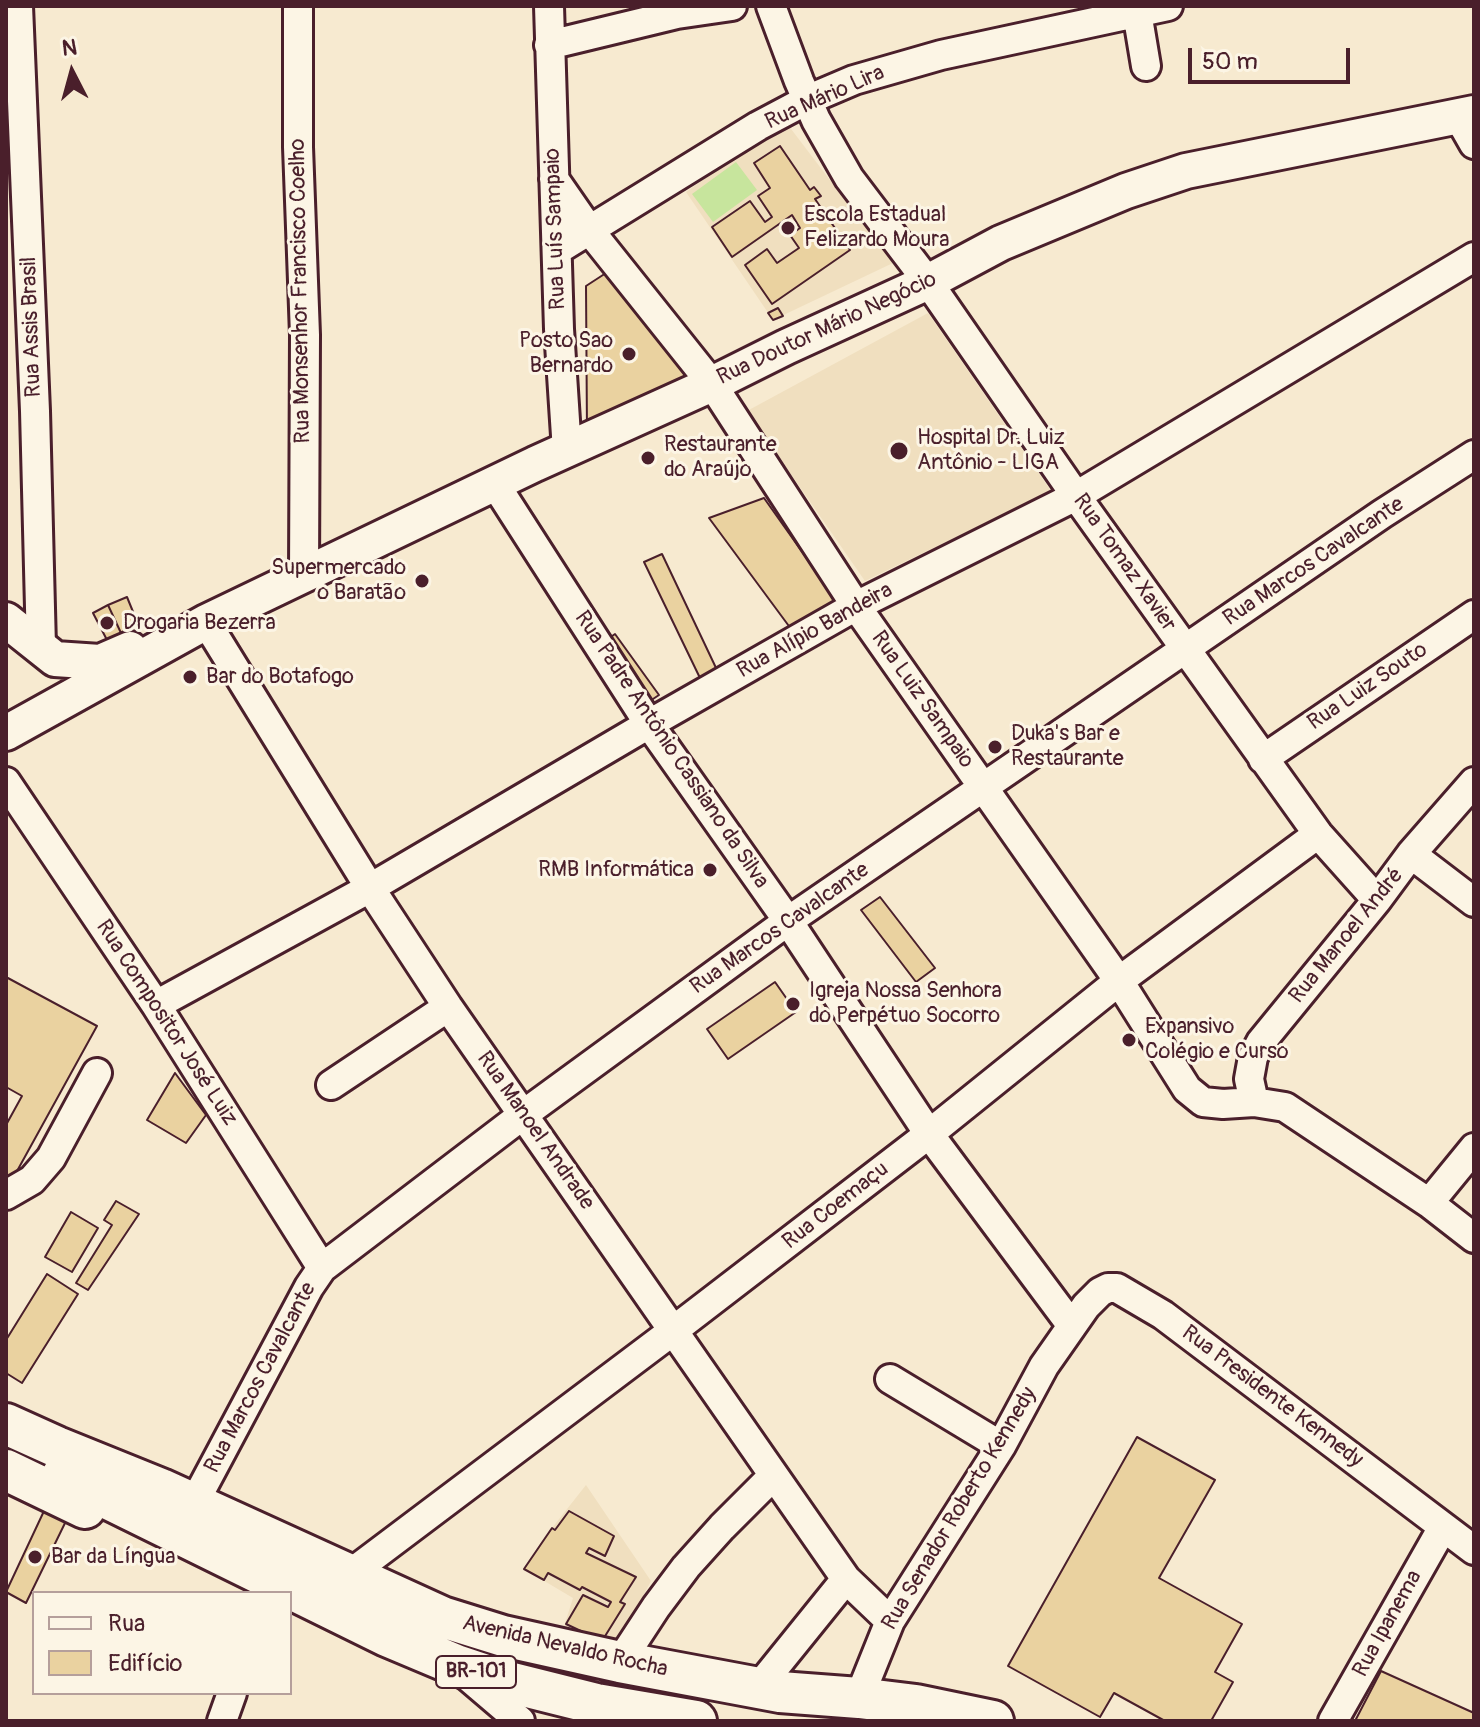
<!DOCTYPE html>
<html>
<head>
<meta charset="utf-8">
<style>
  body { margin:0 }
  #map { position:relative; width:1480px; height:1727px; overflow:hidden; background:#f7ead0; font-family:Pangolin,sans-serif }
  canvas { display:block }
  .frame { position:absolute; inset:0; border:8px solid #4a1f2b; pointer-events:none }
  .legend { position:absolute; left:32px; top:1591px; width:260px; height:104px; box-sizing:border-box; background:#fcf5e5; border:2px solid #b59f9b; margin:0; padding:10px 14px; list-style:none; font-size:24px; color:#4a1f2b }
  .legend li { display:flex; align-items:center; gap:16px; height:40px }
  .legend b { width:40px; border:2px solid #b59f9b }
  .north { position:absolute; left:32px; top:32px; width:80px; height:80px; -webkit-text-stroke:6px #fcf5e5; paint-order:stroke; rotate:354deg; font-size:22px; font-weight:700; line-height:32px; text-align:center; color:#4a1f2b }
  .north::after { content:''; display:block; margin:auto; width:28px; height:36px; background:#4a1f2b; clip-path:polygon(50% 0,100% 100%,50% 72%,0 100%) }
  .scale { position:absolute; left:1188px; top:48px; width:162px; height:36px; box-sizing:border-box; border:4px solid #4a1f2b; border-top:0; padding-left:10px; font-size:24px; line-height:28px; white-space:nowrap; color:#4a1f2b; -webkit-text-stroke:6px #fcf5e5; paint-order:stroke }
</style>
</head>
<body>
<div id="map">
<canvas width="1480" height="1727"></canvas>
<div class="frame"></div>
<ul class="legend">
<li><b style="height:10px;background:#fcf5e5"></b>Rua</li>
<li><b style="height:22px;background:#ead2a0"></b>Edifício</li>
</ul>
<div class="north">N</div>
<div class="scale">50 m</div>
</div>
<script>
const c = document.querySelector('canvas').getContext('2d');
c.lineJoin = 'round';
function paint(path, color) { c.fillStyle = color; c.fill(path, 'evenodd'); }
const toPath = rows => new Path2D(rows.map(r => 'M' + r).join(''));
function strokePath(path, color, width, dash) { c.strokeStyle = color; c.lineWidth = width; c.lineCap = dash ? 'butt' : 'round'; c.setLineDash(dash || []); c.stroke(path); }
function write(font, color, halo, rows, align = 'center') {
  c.font = font + ' Pangolin,sans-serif'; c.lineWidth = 6; c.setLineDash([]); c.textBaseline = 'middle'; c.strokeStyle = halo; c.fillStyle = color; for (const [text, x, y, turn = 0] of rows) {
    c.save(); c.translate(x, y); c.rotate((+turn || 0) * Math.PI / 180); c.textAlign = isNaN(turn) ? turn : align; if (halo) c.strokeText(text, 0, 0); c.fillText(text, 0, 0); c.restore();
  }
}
paint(toPath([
  [785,121,893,263,773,320,686,192],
  [928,313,1051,491,865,581,747,411],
  [586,1485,651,1581,615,1649,561,1636,573,1598,524,1569,552,1528]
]), '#f0dfbf');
paint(toPath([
  [736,162,757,190,713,222,692,194]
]), '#c7e59d');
const building = toPath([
  [780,146,810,190,814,187,821,196,815,199,850,250,772,304,745,265,767,249,777,263,799,248,790,235,800,228,792,215,732,257,712,227,750,201,765,222,772,217,758,196,770,188,754,163,780,146],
  [606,273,629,304,699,385,587,434,586,286,606,273],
  [778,308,783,316,773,320,768,313,778,308],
  [764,498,844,611,797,637,709,518,764,498],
  [662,554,717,670,700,678,644,562,662,554],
  [127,597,138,624,121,633,108,605,127,597],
  [108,605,121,633,107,640,93,613,108,605],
  [615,634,659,695,644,705,601,644,615,634],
  [880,897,935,968,916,982,861,910,880,897],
  [6,977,97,1026,11,1182,6,1179,6,1125,22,1096,6,1087,6,977],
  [775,982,796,1012,728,1059,707,1029,775,982],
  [175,1073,206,1115,186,1143,147,1120,175,1073],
  [116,1201,139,1214,88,1290,76,1283,112,1225,104,1220,116,1201],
  [71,1212,98,1228,72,1272,45,1257,71,1212],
  [47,1274,78,1294,22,1383,6,1373,6,1340,47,1274],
  [1137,1437,1215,1480,1159,1578,1242,1624,1215,1672,1233,1682,1211,1721,1165,1721,1114,1693,1100,1717,1008,1666,1137,1437],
  [44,1511,66,1521,26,1603,6,1592,44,1511],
  [569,1511,614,1536,605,1556,589,1548,586,1553,636,1577,620,1602,625,1604,602,1641,566,1624,583,1595,608,1607,611,1602,582,1587,580,1590,548,1573,544,1580,524,1569,552,1528,555,1530,569,1511],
  [1381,1671,1474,1713,1473,1721,1355,1721,1381,1671]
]);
paint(building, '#ead2a0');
strokePath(building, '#4a1f2b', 2);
const minor = toPath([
  [18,6,35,411,41,647],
  [298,6,298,147,305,335,304,576],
  [549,6,559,329,567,451],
  [771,6,799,81,816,120,849,178,928,282,1076,496,1318,834,1377,900],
  [1136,6,1146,66],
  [549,45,677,14,732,6],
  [1458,116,1474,144],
  [554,179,590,231,712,384,856,606,1119,981,1187,1089,1203,1102,1223,1104,1254,1102,1285,1107,1429,1203,1474,1238],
  [557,250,758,126,807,100,854,80,941,55,1168,6],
  [495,484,649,724,788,921,929,1134,1072,1326],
  [206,622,370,888,448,1007,846,1579,890,1621],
  [1263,759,1474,615],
  [6,782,156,1005,322,1268],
  [1411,854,1474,902],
  [156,1005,370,888,649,724,856,606,1076,496,1474,257],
  [331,1085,448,1007],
  [1254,1102,1249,1079,1253,1057,1261,1042,1377,900,1411,854,1474,782],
  [6,1195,32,1180,51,1158,97,1073],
  [1429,1203,1474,1148],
  [890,1379,1001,1446],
  [193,1505,309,1287,322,1268,524,1114,788,921,1382,514,1474,455],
  [350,1574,674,1330,929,1134,1119,981,1318,834],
  [620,1662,656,1607,686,1567,722,1527,773,1476],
  [465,1674,520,1721],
  [758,1688,846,1579],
  [859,1698,890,1621,1001,1446,1044,1366,1086,1306,1100,1292,1108,1288,1117,1288,1163,1315,1474,1550],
  [222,1721,232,1693],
  [1333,1721,1443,1527]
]);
const major = toPath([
  [6,620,55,659,100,662,130,649],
  [6,733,206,622,535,464,712,384,786,347,928,282,1001,243,1126,191,1186,171,1474,113]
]);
const highway = toPath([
  [6,1424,57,1447,161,1489,442,1617,503,1636,620,1662,780,1692,859,1698,916,1705,993,1721],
  [6,1470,85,1508],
  [62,1476,387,1636,456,1665,504,1681,596,1704,696,1721]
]);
strokePath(minor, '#4a1f2b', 34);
strokePath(major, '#4a1f2b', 40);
strokePath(highway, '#4a1f2b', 46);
strokePath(minor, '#fcf5e5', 28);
strokePath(major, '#fcf5e5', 34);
strokePath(highway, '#fcf5e5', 40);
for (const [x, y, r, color] of [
  [788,228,8,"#4a1f2b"],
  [629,354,8,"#4a1f2b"],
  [899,451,10,"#4a1f2b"],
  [648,458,8,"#4a1f2b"],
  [422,581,8,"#4a1f2b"],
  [107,623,8,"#4a1f2b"],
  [190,677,8,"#4a1f2b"],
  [995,747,8,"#4a1f2b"],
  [710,870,8,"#4a1f2b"],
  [793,1004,8,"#4a1f2b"],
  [1129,1040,8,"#4a1f2b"],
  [35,1557,8,"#4a1f2b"]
]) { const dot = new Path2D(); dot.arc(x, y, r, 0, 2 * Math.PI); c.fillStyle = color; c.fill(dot); strokePath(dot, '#fcf5e5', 3); }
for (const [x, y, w] of [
  [476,1672,80]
]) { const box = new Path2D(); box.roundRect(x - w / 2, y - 16, w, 32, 6); c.fillStyle = '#fcf5e5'; c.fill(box); strokePath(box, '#4a1f2b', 2); }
write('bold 20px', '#4a1f2b', null, [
  ["BR-101",476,1672]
]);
write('22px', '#4a1f2b', '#fcf5e5', [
  ["Rua Mário Lira",825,98,-24],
  ["Rua Luís Sampaio",556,229,-92],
  ["Rua Monsenhor Francisco Coelho",301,291,-91],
  ["Rua Assis Brasil",32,327,-92],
  ["Rua Doutor Mário Negócio",827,329,-25],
  ["Rua Marcos Cavalcante",1314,562,-34],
  ["Rua Tomaz Xavier",1124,563,55],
  ["Rua Alípio Bandeira",815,631,-29],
  ["Rua Luiz Souto",1368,687,-34],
  ["Rua Luiz Sampaio",922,700,55],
  ["Rua Padre Antônio Cassiano da Silva",671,750,56],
  ["Rua Marcos Cavalcante",780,929,-35],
  ["Rua Manoel André",1347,936,-51],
  ["Rua Compositor José Luiz",166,1023,57],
  ["Rua Manoel Andrade",535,1131,55],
  ["Rua Coemaçu",836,1206,-38],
  ["Rua Marcos Cavalcante",261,1378,-62],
  ["Rua Presidente Kennedy",1272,1397,37],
  ["Rua Senador Roberto Kennedy",960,1509,-59],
  ["Rua Ipanema",1388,1624,-61],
  ["Avenida Nevaldo Rocha",565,1647,13]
]);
write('22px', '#4a1f2b', '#fcf5e5', [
  ["Escola Estadual",804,215],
  ["Felizardo Moura",804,240],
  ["Posto Sao",613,341,"right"],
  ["Bernardo",613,366,"right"],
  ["Hospital Dr. Luiz",917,438],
  ["Antônio - LIGA",917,463],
  ["Restaurante",664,445],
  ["do Araújo",664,470],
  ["Supermercado",406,568,"right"],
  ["o Baratão",406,593,"right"],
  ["Drogaria Bezerra",123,623],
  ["Bar do Botafogo",206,677],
  ["Duka's Bar e",1011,734],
  ["Restaurante",1011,759],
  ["RMB Informática",694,870,"right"],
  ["Igreja Nossa Senhora",809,991],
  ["do Perpétuo Socorro",809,1016],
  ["Expansivo",1145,1027],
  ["Colégio e Curso",1145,1052],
  ["Bar da Língua",51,1557]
], 'left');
</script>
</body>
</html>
